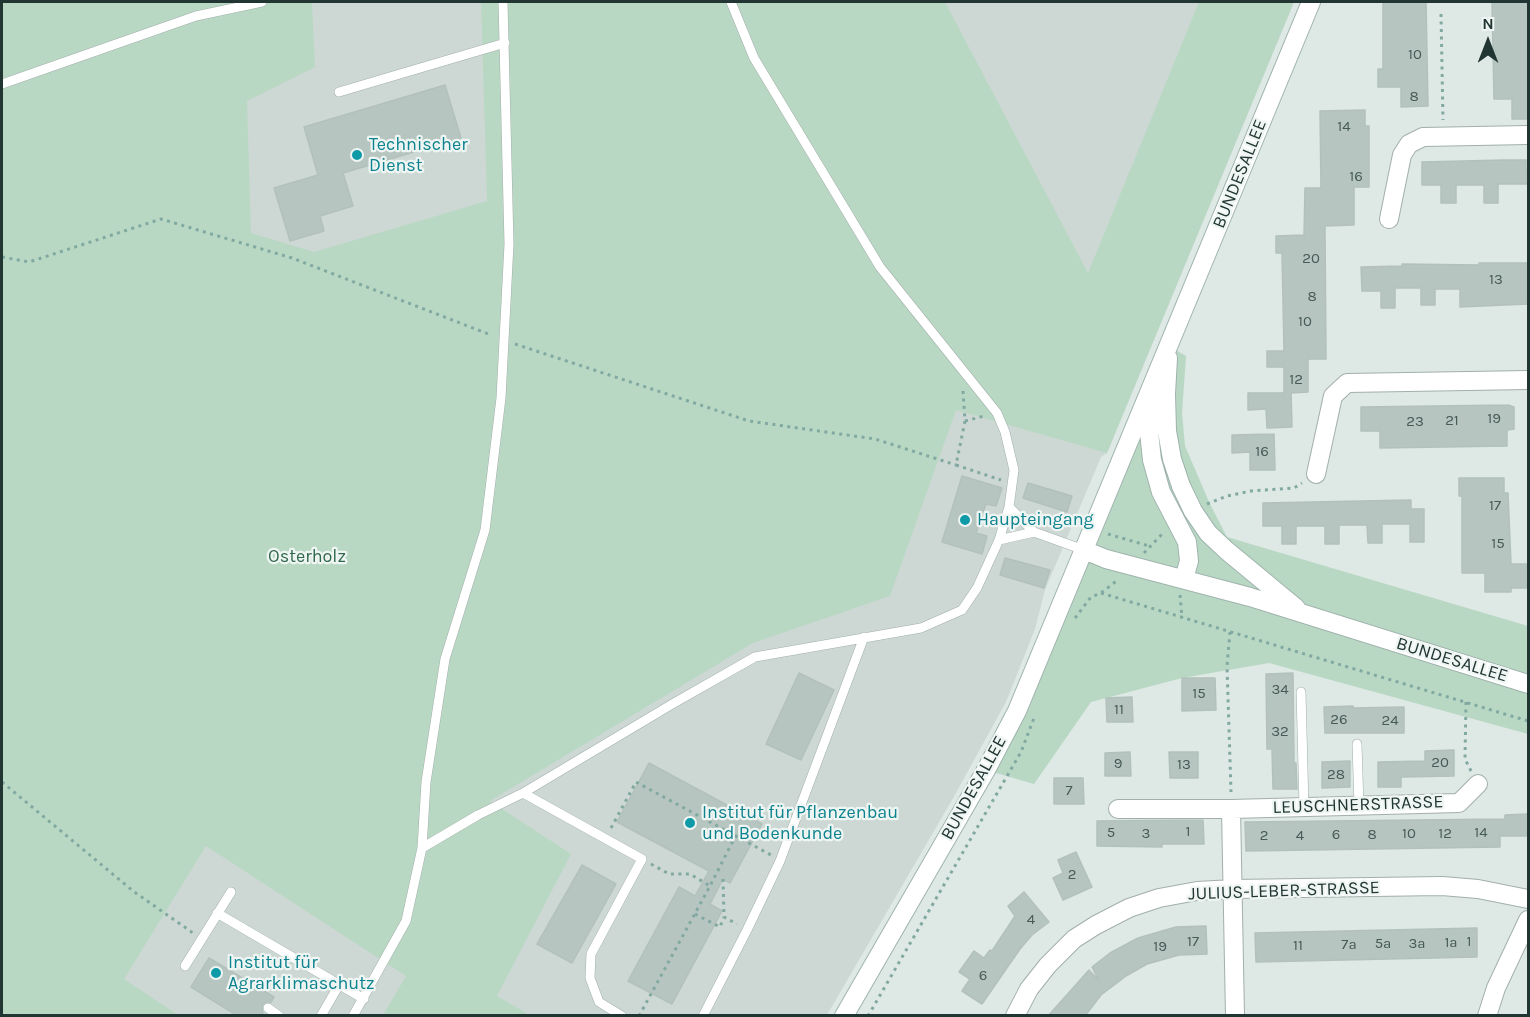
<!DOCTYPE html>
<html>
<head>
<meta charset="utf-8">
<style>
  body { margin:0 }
  #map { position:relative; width:1530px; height:1017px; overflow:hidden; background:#dee8e5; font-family:Karla,sans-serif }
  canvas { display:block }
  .frame { position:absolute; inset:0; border:3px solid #213633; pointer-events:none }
  .north { position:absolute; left:1458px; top:12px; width:60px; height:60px; -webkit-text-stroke:4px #eef5f2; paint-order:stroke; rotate:0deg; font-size:16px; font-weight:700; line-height:24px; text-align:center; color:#213633 }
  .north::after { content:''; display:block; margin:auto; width:21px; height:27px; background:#213633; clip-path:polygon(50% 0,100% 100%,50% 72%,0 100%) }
</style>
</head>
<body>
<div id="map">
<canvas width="1530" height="1017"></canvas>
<div class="frame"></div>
<div class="north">N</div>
</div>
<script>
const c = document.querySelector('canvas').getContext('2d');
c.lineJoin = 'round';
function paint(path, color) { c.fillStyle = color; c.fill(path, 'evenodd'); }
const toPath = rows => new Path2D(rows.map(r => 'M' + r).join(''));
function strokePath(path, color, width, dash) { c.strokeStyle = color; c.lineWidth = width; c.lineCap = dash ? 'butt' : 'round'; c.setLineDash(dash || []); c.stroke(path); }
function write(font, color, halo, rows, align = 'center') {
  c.font = font + ' Karla,sans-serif'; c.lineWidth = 4.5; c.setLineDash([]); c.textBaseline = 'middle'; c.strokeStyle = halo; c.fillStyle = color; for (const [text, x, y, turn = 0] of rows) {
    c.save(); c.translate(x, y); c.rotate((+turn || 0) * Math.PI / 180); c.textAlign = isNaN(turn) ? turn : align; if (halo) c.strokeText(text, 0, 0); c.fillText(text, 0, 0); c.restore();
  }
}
paint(toPath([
  [2,2,1294,2,1107,453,1101,457,1045,590,1035,629,1006,702,952,800,827,1015,2,1016]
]), '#cdd8d4');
paint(toPath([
  [2,2,312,2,315,67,247,101,251,233,314,252,487,201,481,2,945,2,1088,273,1199,2,1294,2,1107,453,956,410,890,596,753,643,490,801,571,854,497,996,530,1015,383,1015,406,976,206,846,124,979,178,1015,2,1016],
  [1169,346,1186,356,1182,413,1185,446,1210,504,1227,537,1528,626,1528,734,1269,663,1182,678,1091,702,1034,784,986,770]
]), '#b9d8c4');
const building = toPath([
  [1383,2,1426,2,1428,106,1401,107,1401,87,1378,87,1378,69,1383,69,1383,2],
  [1492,2,1528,2,1528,119,1512,119,1512,99,1494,99,1492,2],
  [445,85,461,138,343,173,353,206,320,216,324,231,290,241,274,188,318,175,304,127,445,85],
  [1365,110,1365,126,1369,126,1369,187,1354,187,1354,225,1325,226,1326,359,1308,359,1308,392,1291,393,1292,427,1267,428,1266,409,1248,410,1248,393,1284,393,1284,367,1267,367,1267,351,1284,351,1282,253,1276,253,1276,236,1304,235,1305,188,1321,188,1320,111,1365,110],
  [1504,160,1526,160,1526,169,1528,169,1528,184,1498,184,1498,203,1484,203,1484,185,1456,185,1456,203,1441,203,1441,185,1422,185,1422,162,1504,160],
  [1479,263,1528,263,1528,304,1460,307,1460,289,1435,289,1435,305,1421,305,1421,288,1395,288,1395,308,1381,308,1381,291,1362,291,1361,267,1402,266,1402,264,1479,265,1479,263],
  [1508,405,1514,407,1514,429,1507,430,1507,446,1380,448,1380,431,1361,431,1361,407,1508,405],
  [1274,434,1275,470,1250,470,1250,452,1232,453,1232,435,1274,434],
  [962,476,1002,488,996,506,986,504,976,533,987,536,982,554,942,542,962,476],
  [1459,478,1504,478,1504,493,1508,493,1511,564,1528,564,1528,588,1511,588,1511,592,1485,592,1485,573,1462,573,1462,496,1459,496,1459,478],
  [1028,483,1072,496,1067,512,1023,498,1028,483],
  [1411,500,1411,509,1424,509,1424,542,1410,542,1410,524,1382,524,1382,543,1368,543,1367,525,1339,525,1339,544,1325,544,1325,526,1296,526,1296,544,1282,544,1282,526,1263,526,1263,503,1411,500],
  [1005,558,1050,570,1044,588,1000,575,1005,558],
  [799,673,834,690,801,760,766,744,799,673],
  [1293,673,1294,763,1296,763,1297,789,1273,789,1272,749,1267,749,1266,674,1293,673],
  [1182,678,1215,678,1216,710,1182,711,1182,678],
  [1132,697,1133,722,1107,722,1106,698,1132,697],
  [1353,706,1353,708,1404,707,1404,733,1325,733,1324,707,1353,706],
  [1454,750,1454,776,1401,777,1401,787,1378,787,1378,762,1425,761,1425,751,1454,750],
  [1130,752,1131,776,1105,776,1105,753,1130,752],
  [1169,752,1198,752,1198,778,1170,778,1169,752],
  [1350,761,1350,787,1322,788,1322,762,1350,761],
  [649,763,762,824,730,883,723,879,710,904,722,911,672,1004,628,981,679,887,695,896,709,871,617,822,649,763],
  [1054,778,1083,778,1084,804,1054,804,1054,778],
  [1528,814,1528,836,1500,836,1500,847,1246,851,1245,822,1505,819,1505,815,1528,814],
  [1203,820,1204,844,1162,844,1162,847,1097,846,1097,821,1203,820],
  [1076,852,1092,887,1063,900,1053,878,1063,873,1058,860,1076,852],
  [582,865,616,884,572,963,537,944,582,865],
  [1024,892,1049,922,1032,935,1020,949,982,1004,962,991,970,979,959,972,974,951,984,958,990,950,992,951,1015,916,1008,906,1024,892],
  [1206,926,1207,954,1179,955,1147,964,1126,976,1101,995,1085,1016,1048,1016,1089,970,1099,981,1092,967,1110,953,1138,938,1176,927,1206,926],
  [1477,928,1477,957,1256,962,1255,933,1477,928],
  [209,958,274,997,271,1002,266,1002,262,1005,263,1016,238,1016,191,987,209,958]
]);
paint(building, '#b7c5c1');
strokePath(building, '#b2c1bc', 1.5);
const lane = toPath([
  [2,84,196,16,262,2],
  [339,92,505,43],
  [1009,507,1034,532,1084,550],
  [999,540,1034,532],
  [1301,692,1304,807],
  [1357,744,1359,806],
  [523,793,642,859,591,954,590,978,599,1002,622,1016],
  [422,848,478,815,523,793,674,703,755,657,921,628,962,610,977,588,999,540,1009,507,1014,470,1005,432,997,413,880,267,754,58,731,2],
  [217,913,364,999],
  [185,966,231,892],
  [268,1008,279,1016],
  [321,1016,339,985],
  [353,1016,406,921,422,848,426,782,445,659,485,530,501,398,509,244,503,2],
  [703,1016,747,930,780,861,864,637]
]);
const street = toPath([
  [1389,219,1402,155,1409,144,1423,137,1528,135],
  [1316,474,1333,396,1347,383,1528,380],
  [1118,809,1231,809,1459,803,1478,784],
  [1231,809,1235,1016],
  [1015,1016,1029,989,1048,965,1074,939,1096,925,1129,908,1159,898,1197,891,1233,889,1442,886,1478,889,1528,899],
  [1487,1016,1496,988,1528,920]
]);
const secondary = toPath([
  [1168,358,1166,394,1167,431,1172,459,1181,486,1193,511,1208,533,1226,550,1296,608],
  [1150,401,1149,432,1152,460,1161,492,1187,542,1189,561,1184,579],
  [1084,550,1106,559,1250,597,1528,684],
  [844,1016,986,770,1017,711,1311,2]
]);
strokePath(lane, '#a2afac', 10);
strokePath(street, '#a2afac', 20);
strokePath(secondary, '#9fb3ad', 20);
strokePath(toPath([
  [1441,14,1443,120],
  [2,257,29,262,161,219,292,258,491,335],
  [515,344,749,421,875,439,956,465],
  [963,391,965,421,956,465,1001,480],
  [965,421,984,416],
  [1207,504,1227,496,1251,491,1294,488,1302,483],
  [1108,534,1149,546],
  [1144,553,1164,532],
  [1101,593,1528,721],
  [1180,595,1182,618],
  [1075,618,1091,597,1101,593,1119,579],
  [1230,632,1227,666,1231,792],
  [1466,702,1465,759,1471,771],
  [2,782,133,891,193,933],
  [611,828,636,782,771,855],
  [651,864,669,874,690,874,710,886],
  [723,879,724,917,737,924],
  [695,914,720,927,724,917],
  [639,1016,710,886,736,835],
  [868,1016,1021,752,1034,718]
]), '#82a9a1', 3, [3, 4.5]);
strokePath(lane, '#fff', 9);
strokePath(street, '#fff', 18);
strokePath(secondary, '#fff', 18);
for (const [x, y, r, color] of [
  [357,155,6,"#0f9aa8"],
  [965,520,6,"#0f9aa8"],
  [690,823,6,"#0f9aa8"],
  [216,973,6,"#0f9aa8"]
]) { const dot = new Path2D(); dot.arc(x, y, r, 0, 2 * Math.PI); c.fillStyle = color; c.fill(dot); strokePath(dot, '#eef5f2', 2); }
write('15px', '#465a56', null, [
  ["10",1415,55],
  ["8",1414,97],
  ["14",1344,127],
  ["16",1356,177],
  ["20",1311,259],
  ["13",1496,280],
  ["8",1312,297],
  ["10",1305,322],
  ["12",1296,380],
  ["19",1494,419],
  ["21",1452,421],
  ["23",1415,422],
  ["16",1262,452],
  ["17",1495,506],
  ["15",1498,544],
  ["34",1280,690],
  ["15",1199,694],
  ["11",1119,710],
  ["26",1339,720],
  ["24",1390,721],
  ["32",1280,732],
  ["20",1440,763],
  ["9",1118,764],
  ["13",1184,765],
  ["28",1336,775],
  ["7",1069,791],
  ["1",1188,832],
  ["5",1111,833],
  ["14",1481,833],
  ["3",1146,834],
  ["10",1409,834],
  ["12",1445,834],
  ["6",1336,835],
  ["8",1372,835],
  ["2",1264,836],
  ["4",1300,836],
  ["2",1072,875],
  ["4",1031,920],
  ["17",1193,942],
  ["1",1469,942],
  ["1a",1451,943],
  ["5a",1383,944],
  ["3a",1417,944],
  ["7a",1349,945],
  ["11",1298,946],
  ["19",1160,947],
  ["6",983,976]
]);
write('18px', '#0d838f', '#eef5f2', [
  ["Technischer",369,145],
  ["Dienst",369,166],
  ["Haupteingang",977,520],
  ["Institut für Pflanzenbau",702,813],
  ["und Bodenkunde",702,834],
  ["Institut für",228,963],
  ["Agrarklimaschutz",228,984]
], 'left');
write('18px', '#213633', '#eef5f2', [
  ["BUNDESALLEE",1240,174,-68],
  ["BUNDESALLEE",1452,660,17],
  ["BUNDESALLEE",974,788,-61],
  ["LEUSCHNERSTRASSE",1358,805,-2],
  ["JULIUS-LEBER-STRASSE",1284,891,-2]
]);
write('18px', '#30684c', '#eef5f2', [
  ["Osterholz",307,557]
]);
</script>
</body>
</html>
